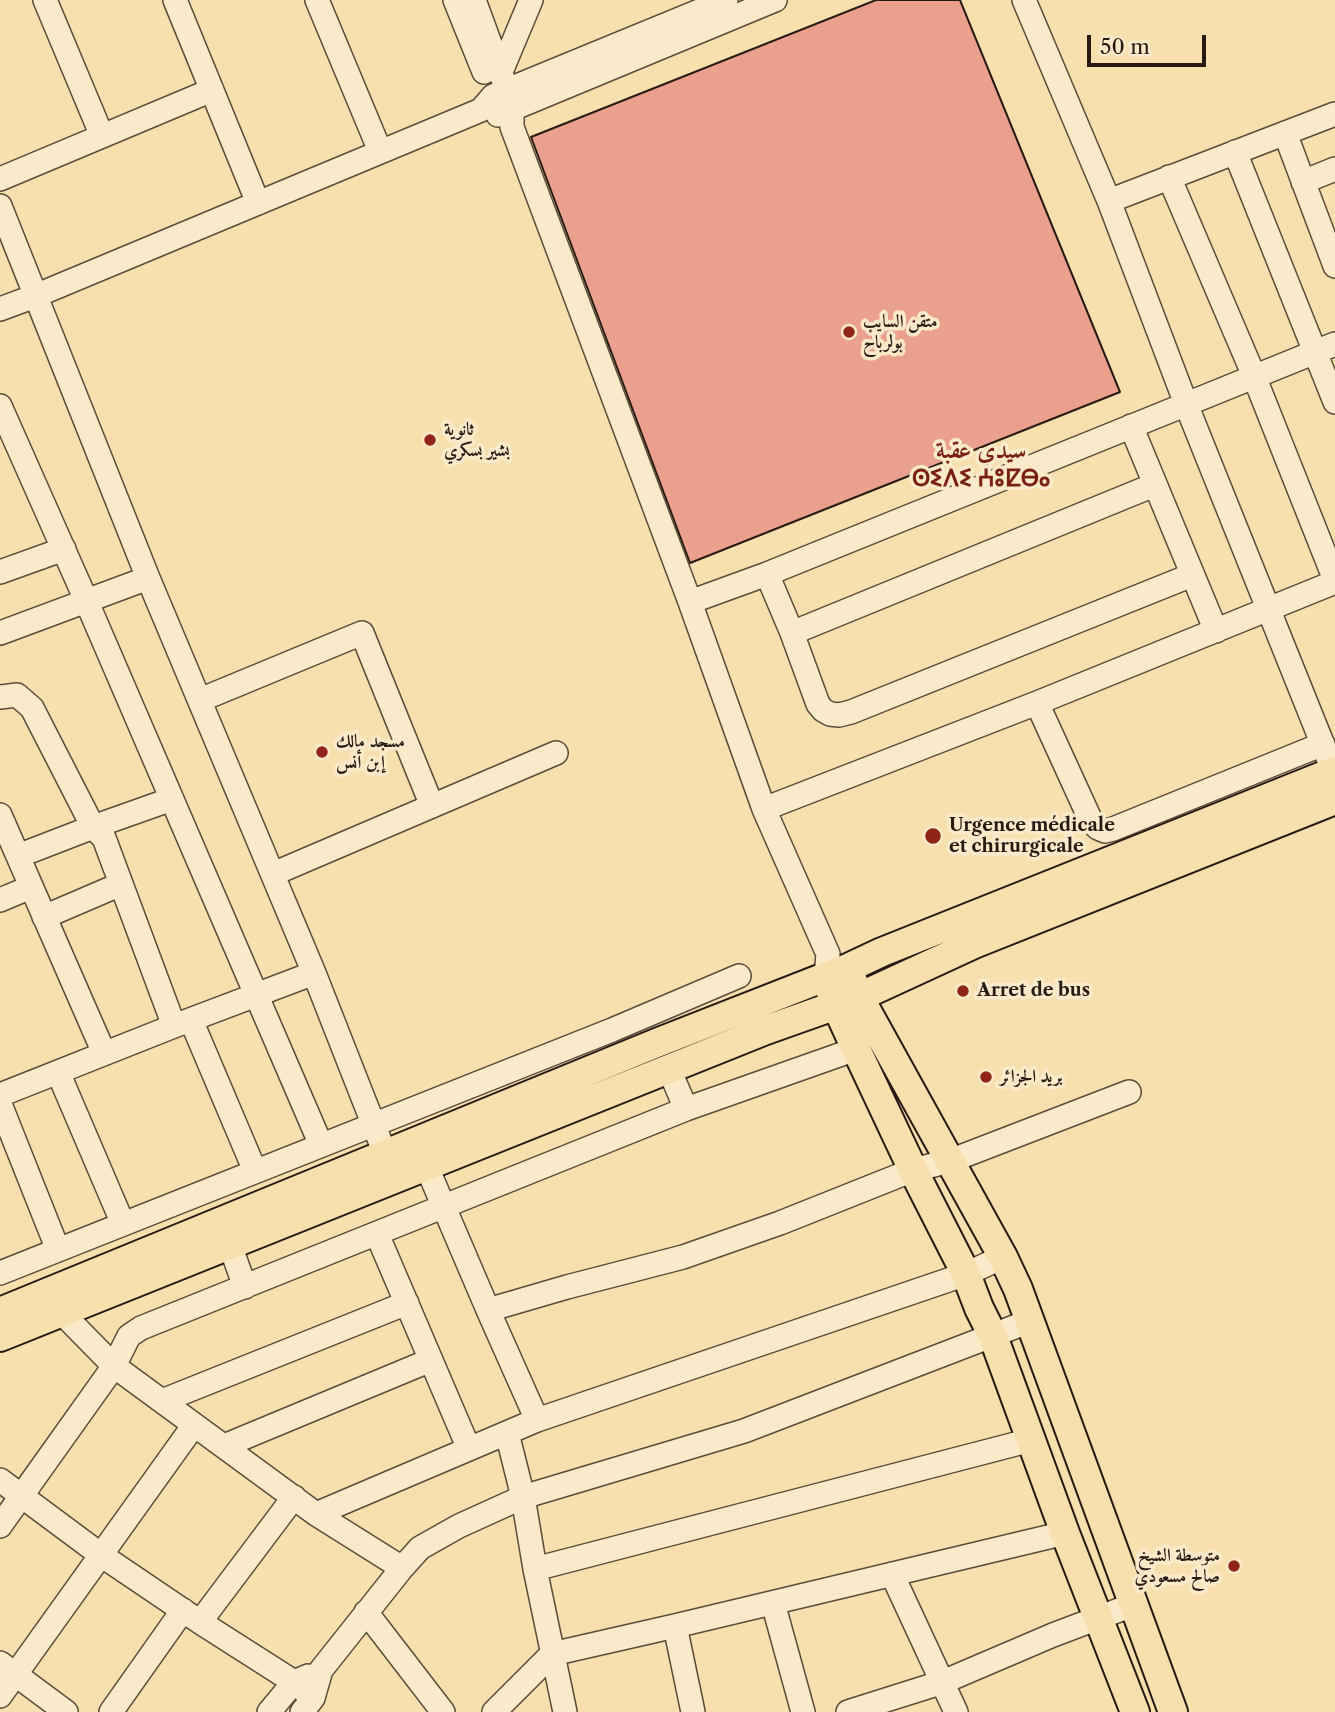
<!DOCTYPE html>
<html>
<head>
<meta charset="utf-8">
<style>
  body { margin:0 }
  #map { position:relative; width:1335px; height:1712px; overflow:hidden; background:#f7dfae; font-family:"Libre Caslon Text",serif }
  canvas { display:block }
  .scale { position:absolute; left:1087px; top:35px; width:119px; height:32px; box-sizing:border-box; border:4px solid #261a13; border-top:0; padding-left:9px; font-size:21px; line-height:24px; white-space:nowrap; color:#261a13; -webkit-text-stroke:5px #faeaca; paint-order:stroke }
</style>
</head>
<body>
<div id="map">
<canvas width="1335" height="1712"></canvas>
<div class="scale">50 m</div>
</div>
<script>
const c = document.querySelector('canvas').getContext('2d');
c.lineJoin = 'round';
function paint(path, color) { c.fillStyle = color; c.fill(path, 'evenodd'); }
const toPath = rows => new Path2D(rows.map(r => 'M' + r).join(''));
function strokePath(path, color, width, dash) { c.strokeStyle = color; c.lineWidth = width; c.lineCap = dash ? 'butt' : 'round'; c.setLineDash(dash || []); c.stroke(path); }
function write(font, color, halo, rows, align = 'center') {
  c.font = font + ' "Libre Caslon Text",Amiri,"Noto Sans Tifinagh",serif'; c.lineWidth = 7; c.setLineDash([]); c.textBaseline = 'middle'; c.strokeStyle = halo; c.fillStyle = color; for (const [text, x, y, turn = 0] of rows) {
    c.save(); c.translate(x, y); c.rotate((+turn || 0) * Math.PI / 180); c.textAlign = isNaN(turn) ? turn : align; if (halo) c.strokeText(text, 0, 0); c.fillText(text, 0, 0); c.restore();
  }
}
const building = toPath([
  [876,0,960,0,1120,392,690,563,531,137,876,0]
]);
paint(building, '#eba08e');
strokePath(building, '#261a13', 2);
const minor = toPath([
  [45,0,102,136],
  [175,0,258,203],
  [317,0,380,151],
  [455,0,484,72],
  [474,0,507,90,512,109,512,127,690,602,764,809,828,954,826,976],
  [1024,0,1109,201,1186,404,1335,775],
  [500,74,531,0],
  [498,115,775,0],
  [1285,133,1335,266],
  [1235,152,1335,402],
  [1169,177,1254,376,1335,580],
  [0,179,212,90],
  [1303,182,1335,169],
  [1109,201,1335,114],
  [0,206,148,578,314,973,391,1169],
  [0,309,35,296,481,110,493,96,507,90,726,0],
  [0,406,86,600,321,1145],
  [1131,426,1216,631],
  [0,572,64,549],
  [767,574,792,633,818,704,823,710,830,714,839,715,851,712,1192,575],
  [690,602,767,574,1335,344],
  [0,633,148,578],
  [792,633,1154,485],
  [0,697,17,695,32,708,93,827,104,838,174,1026],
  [200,700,362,633,432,806],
  [1037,703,1091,821,1098,828,1105,831,1113,829,1323,744],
  [764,809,1037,703,1335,582],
  [0,815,104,1053],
  [18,856,93,827,172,799],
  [273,874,556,753],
  [0,900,31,887],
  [44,917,121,884],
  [191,1020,255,1171],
  [669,1069,686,1109],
  [58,1072,123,1224],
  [0,1095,174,1026,314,973],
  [0,1104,58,1250],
  [420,1151,488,1310,537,1420],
  [377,1234,469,1449],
  [230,1245,245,1287],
  [0,1273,612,1030,739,976],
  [488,1310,567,1287,683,1257,780,1223,913,1170,950,1161,1129,1092],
  [62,1313,114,1366,316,1514,402,1568],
  [162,1401,407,1303],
  [507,1433,523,1497,535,1569,565,1712],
  [224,1446,431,1360],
  [0,1480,101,1555,200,1622,294,1682,313,1698],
  [316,1514,537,1420,966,1274,1003,1257],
  [0,1526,114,1366,129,1336,141,1328,686,1109,856,1049],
  [535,1569,1031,1440],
  [892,1574,956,1712],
  [773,1603,803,1712],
  [366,1612,443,1712],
  [200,1622,294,1497],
  [675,1626,693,1712],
  [0,1663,66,1712],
  [0,1696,194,1425],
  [111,1712,183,1610],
  [269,1712,294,1682,308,1676],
  [302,1712,313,1698,321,1670,402,1568,420,1548,459,1526,523,1497,744,1431,1030,1321],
  [494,1712,552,1654,675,1626,1065,1533],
  [848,1712,943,1682,1053,1635,1135,1604]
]);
const major = toPath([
  [852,979,859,997,1003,1257,1018,1289,1173,1712],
  [830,989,836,1005,856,1049,913,1170,966,1274,979,1308,993,1336,1065,1533,1135,1712],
  [0,1312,659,1042,848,968,882,952,1335,771],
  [0,1337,766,1030,859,997,974,944,1335,800]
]);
strokePath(minor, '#5a4b3a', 26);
strokePath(major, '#261a13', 32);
strokePath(minor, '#faeaca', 23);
strokePath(major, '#f7dfae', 28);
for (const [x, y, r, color] of [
  [849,332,7,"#8f2418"],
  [430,440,7,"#8f2418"],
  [322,752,7,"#8f2418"],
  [933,836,9,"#8f2418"],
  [963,991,7,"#8f2418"],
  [986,1077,7,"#8f2418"],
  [1234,1566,7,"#8f2418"]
]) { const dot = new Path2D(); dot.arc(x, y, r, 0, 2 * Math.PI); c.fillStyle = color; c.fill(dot); strokePath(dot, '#faeaca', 2.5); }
write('bold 18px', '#261a13', '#faeaca', [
  ["متقن السايب",863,322],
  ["بولرباح",863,343],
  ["ثانوية",444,430],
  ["بشير بسكري",444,451],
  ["مسجد مالك",336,742],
  ["إبن أنس",336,763],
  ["Urgence médicale",949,826],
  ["et chirurgicale",949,847],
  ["Arret de bus",977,991],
  ["بريد الجزائر",1000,1077],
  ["متوسطة الشيخ",1220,1556,"right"],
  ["صالح مسعودي",1220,1577,"right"]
], 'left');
write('bold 24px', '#7a1f14', '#faeaca', [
  ["سيدي عقبة",981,451],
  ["ⵙⵉⴷⵉ ⵄⵓⵇⴱⴰ",981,479]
]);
</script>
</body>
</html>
